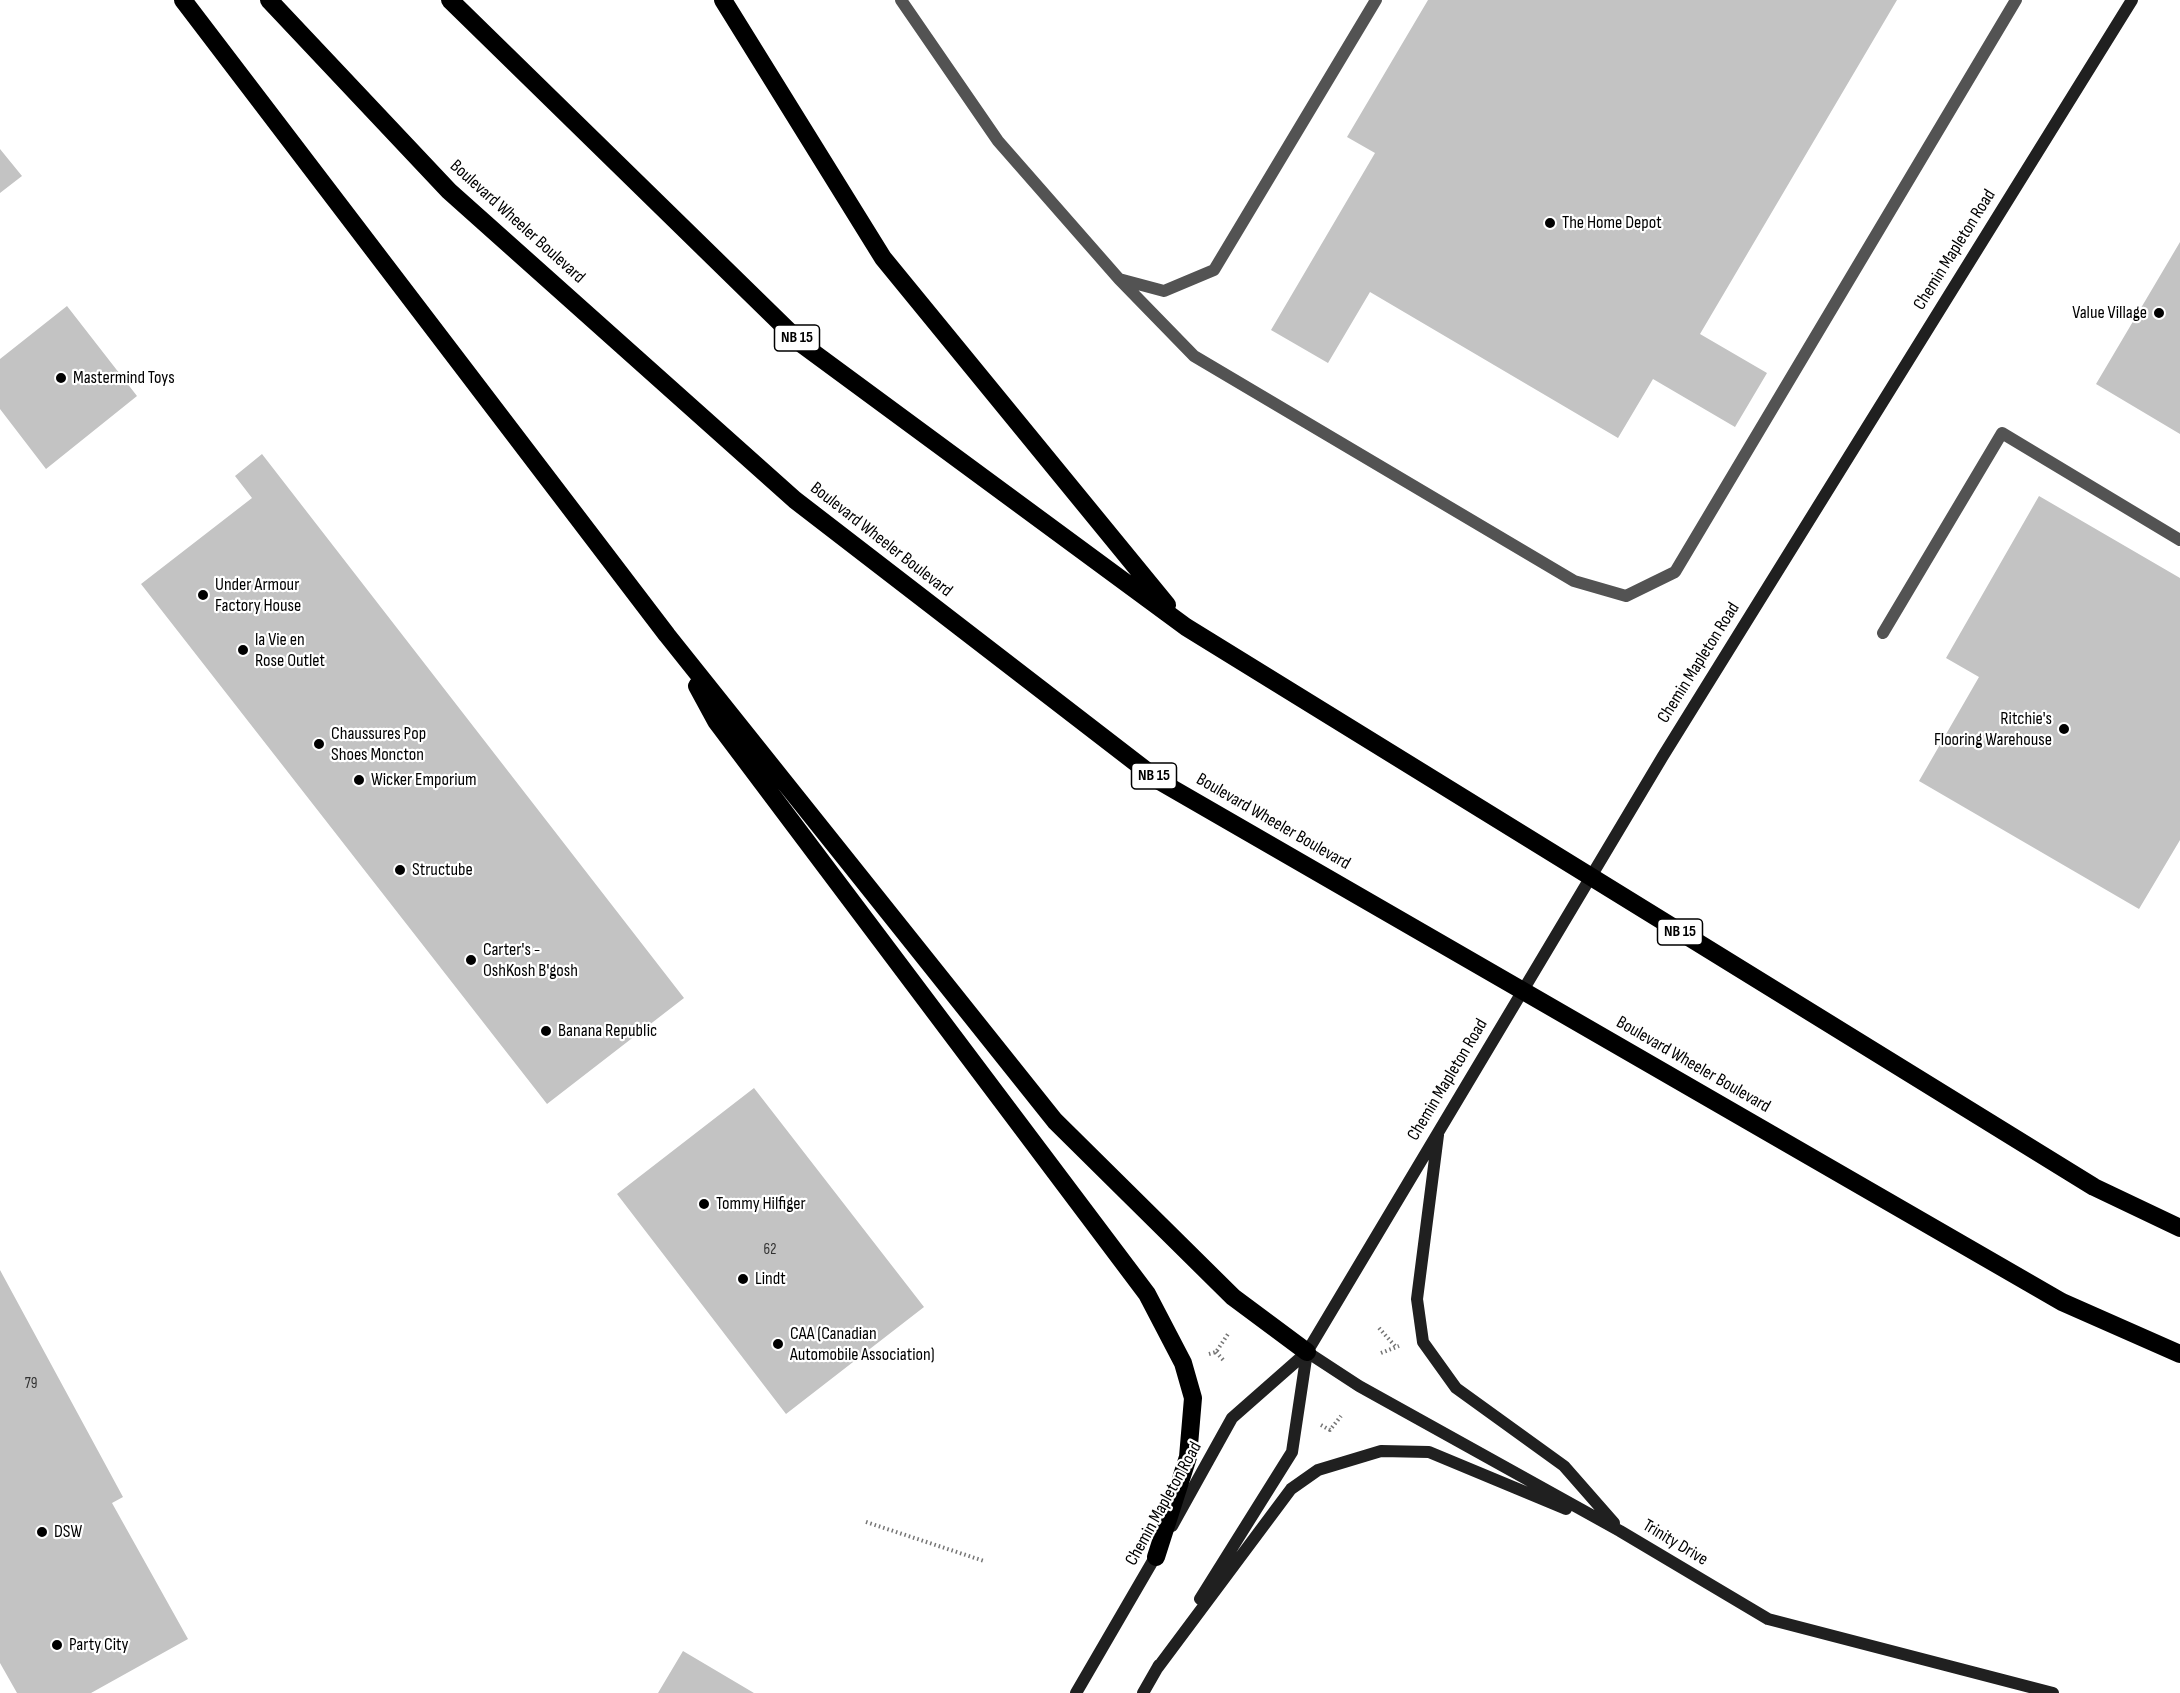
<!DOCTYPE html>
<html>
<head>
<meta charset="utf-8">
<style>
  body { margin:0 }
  canvas { display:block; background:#fff }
</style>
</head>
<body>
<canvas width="2180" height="1693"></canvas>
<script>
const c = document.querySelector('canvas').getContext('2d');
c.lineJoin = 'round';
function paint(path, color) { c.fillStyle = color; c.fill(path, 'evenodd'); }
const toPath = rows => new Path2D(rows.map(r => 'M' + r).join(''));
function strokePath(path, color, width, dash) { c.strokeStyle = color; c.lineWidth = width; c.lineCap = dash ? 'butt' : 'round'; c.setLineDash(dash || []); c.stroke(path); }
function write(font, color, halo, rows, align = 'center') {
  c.font = font + ' "Sofia Sans Condensed",sans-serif'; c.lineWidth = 4.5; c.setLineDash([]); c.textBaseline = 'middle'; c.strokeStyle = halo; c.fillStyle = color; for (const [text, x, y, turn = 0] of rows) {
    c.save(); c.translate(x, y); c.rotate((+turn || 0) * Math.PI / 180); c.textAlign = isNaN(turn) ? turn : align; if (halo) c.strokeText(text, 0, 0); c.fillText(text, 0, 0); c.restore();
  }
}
paint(toPath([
  [1428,0,1897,0,1700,334,1767,373,1735,427,1653,379,1618,438,1370,292,1328,363,1271,330,1375,153,1347,137],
  [0,149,22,176,0,193],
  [2180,242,2180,434,2096,384],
  [67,306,137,396,46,469,0,409,0,359],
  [262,454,684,998,547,1104,141,584,252,498,235,476],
  [2039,496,2180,578,2180,840,2139,909,1919,781,1979,677,1946,658],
  [754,1088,924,1307,786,1414,617,1194],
  [0,1270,123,1497,112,1503,188,1639,91,1693,17,1693,0,1663],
  [683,1651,754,1693,658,1693]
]), '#c3c3c3');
strokePath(toPath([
  [1379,1328,1395,1346],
  [1216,1352,1225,1362],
  [1381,1353,1399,1346],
  [1209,1354,1216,1352,1228,1334],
  [1321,1425,1330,1430,1341,1416],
  [866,1522,984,1561]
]), '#757575', 4, [1.5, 3]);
strokePath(toPath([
  [901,0,998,141,1119,279,1164,291,1214,270,1376,0],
  [1119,279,1194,356,1574,581,1626,596,1675,572,2016,0],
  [1883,633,2002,433,2180,540]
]), '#535353', 12);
strokePath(toPath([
  [1438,1135,1417,1299,1423,1342,1456,1388,1564,1466,1614,1523],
  [1307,1352,1359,1386,1620,1531,1768,1619,2053,1693],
  [1172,1526,1232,1418,1307,1352,1663,756,2132,0],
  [1200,1599,1292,1452,1307,1352],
  [1156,1670,1291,1489,1318,1470,1381,1451,1429,1452,1566,1509],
  [1076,1693,1158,1552],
  [1143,1693,1159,1665]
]), '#202020', 12);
strokePath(toPath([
  [183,0,667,635,1055,1121,1233,1297,1307,1352],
  [269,0,449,191,795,500,1161,782,2062,1302,2180,1354],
  [450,0,803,345,1186,627,2094,1187,2180,1228],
  [723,0,883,258,1167,605],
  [697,686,716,721,1147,1294,1183,1363,1193,1398,1188,1457,1156,1557]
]), '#000', 18);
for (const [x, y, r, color] of [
  [1550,223,6,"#000"],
  [2159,313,6,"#000"],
  [61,378,6,"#000"],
  [203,595,6,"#000"],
  [243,650,6,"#000"],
  [2064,729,6,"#000"],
  [319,744,6,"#000"],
  [359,780,6,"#000"],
  [400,870,6,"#000"],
  [471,960,6,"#000"],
  [546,1031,6,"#000"],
  [704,1204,6,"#000"],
  [743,1279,6,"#000"],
  [778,1344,6,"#000"],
  [42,1532,6,"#000"],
  [57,1645,6,"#000"]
]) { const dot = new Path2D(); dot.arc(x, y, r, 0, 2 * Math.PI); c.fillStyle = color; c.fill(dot); strokePath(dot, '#fff', 2); }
write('15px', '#313131', null, [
  ["62",770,1250],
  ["79",31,1384]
]);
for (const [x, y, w] of [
  [797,338,45],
  [1154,776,45],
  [1680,932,45]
]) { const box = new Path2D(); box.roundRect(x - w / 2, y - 13, w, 26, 4.5); c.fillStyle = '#fff'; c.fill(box); strokePath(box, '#000', 1.5); }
write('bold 16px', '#000', null, [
  ["NB 15",797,338],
  ["NB 15",1154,776],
  ["NB 15",1680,932]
]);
write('18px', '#000', '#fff', [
  ["Boulevard Wheeler Boulevard",517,222,42],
  ["Chemin Mapleton Road",1955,250,-58],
  ["Boulevard Wheeler Boulevard",881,540,38],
  ["Chemin Mapleton Road",1699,663,-58],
  ["Boulevard Wheeler Boulevard",1273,822,30],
  ["Boulevard Wheeler Boulevard",1693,1065,30],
  ["Chemin Mapleton Road",1448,1080,-59],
  ["Chemin Mapleton Road",1164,1504,-61],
  ["Trinity Drive",1675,1543,31]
]);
write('18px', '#000', '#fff', [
  ["The Home Depot",1562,223],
  ["Value Village",2147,313,"right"],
  ["Mastermind Toys",73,378],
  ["Under Armour",215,585],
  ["Factory House",215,606],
  ["la Vie en",255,640],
  ["Rose Outlet",255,661],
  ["Ritchie's",2052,719,"right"],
  ["Flooring Warehouse",2052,740,"right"],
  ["Chaussures Pop",331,734],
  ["Shoes Moncton",331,755],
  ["Wicker Emporium",371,780],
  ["Structube",412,870],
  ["Carter's -",483,950],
  ["OshKosh B'gosh",483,971],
  ["Banana Republic",558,1031],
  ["Tommy Hilfiger",716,1204],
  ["Lindt",755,1279],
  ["CAA (Canadian",790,1334],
  ["Automobile Association)",790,1355],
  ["DSW",54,1532],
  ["Party City",69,1645]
], 'left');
</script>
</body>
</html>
